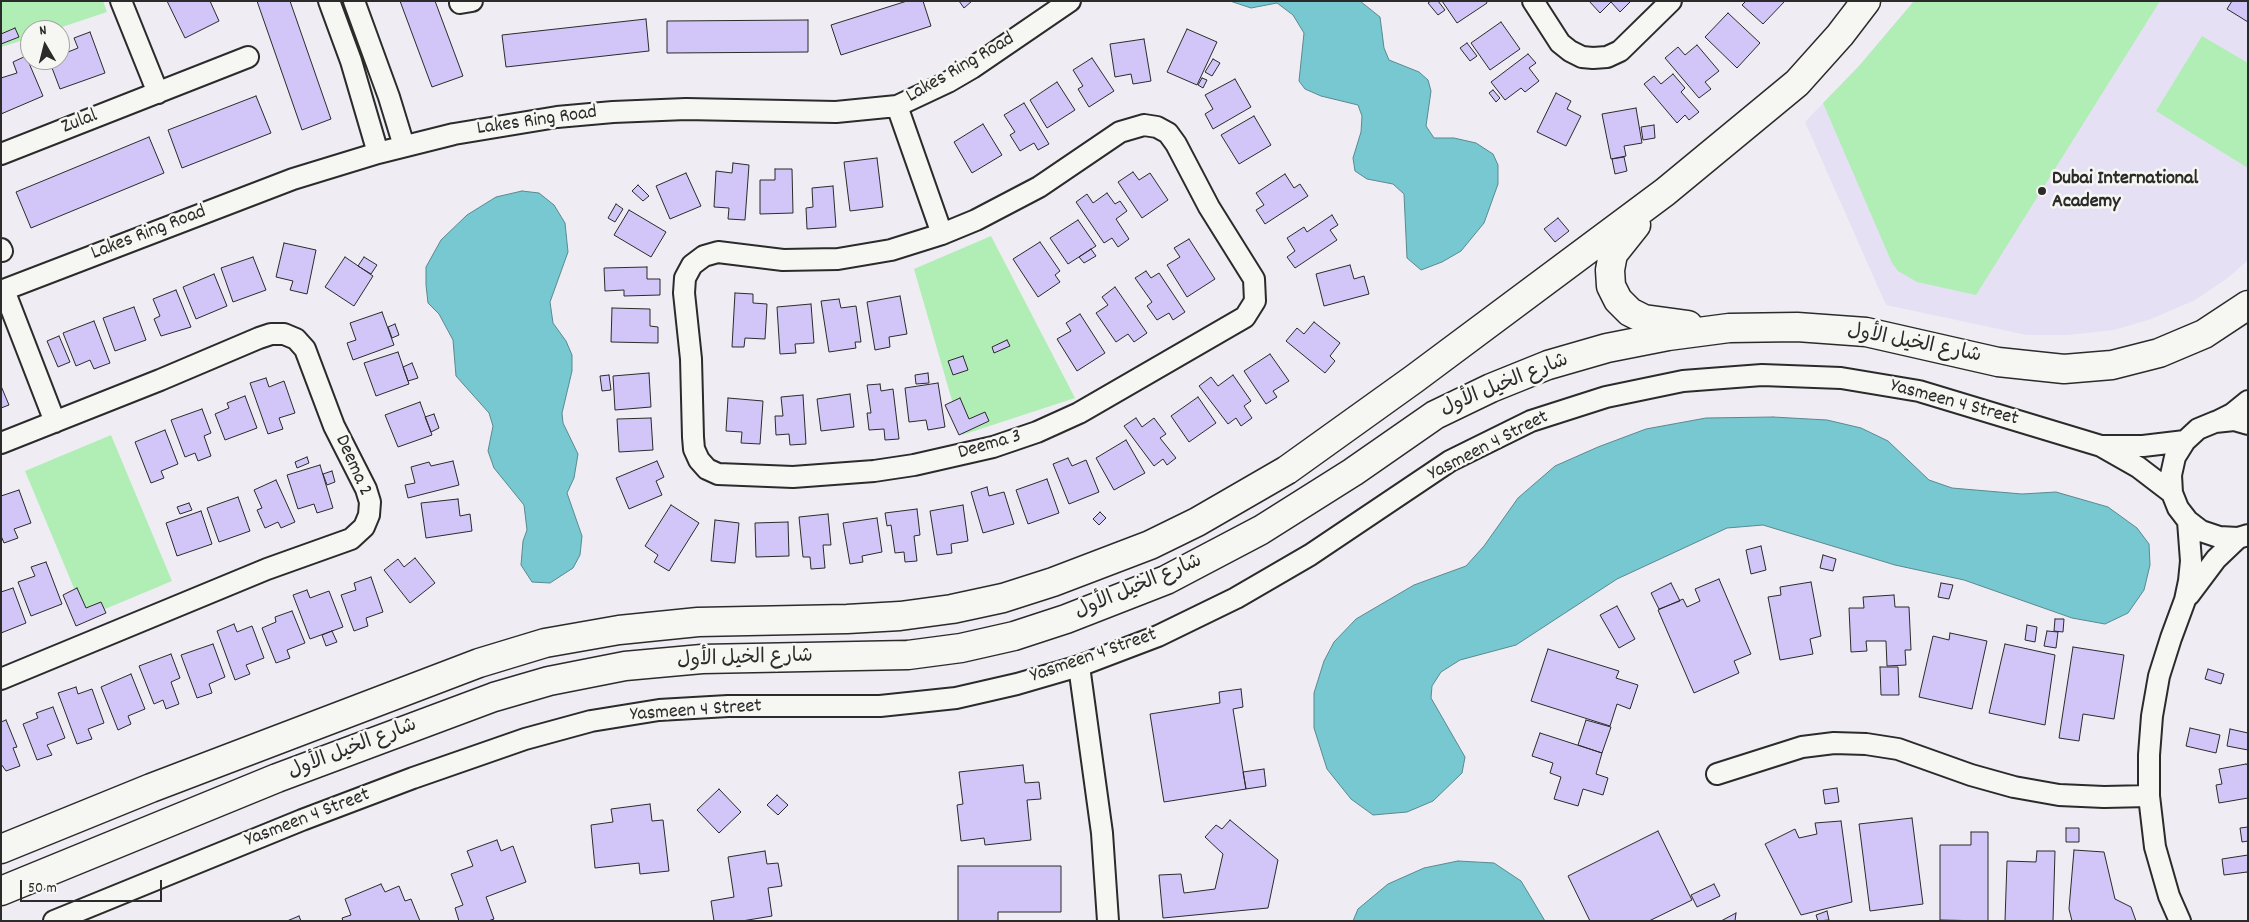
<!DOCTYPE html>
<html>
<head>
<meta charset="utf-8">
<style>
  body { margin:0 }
  #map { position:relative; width:2249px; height:922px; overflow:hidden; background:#efecf3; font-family:Dekko,sans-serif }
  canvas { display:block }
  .frame { position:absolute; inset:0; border:2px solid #2b2b2b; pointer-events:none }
  .north { position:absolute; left:20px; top:20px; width:50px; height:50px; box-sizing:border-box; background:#f6f6f2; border:1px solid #a5a5a2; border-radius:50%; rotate:352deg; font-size:14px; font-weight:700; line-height:20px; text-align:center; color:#2b2b2b }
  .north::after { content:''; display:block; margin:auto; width:18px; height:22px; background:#2b2b2b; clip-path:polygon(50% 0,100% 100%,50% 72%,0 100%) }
  .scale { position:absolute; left:20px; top:880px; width:142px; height:22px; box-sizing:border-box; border:2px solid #2b2b2b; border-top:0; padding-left:6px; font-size:15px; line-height:18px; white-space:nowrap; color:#2b2b2b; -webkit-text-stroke:4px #f6f6f2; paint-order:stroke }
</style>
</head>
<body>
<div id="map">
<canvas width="2249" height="922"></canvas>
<div class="frame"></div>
<div class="north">N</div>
<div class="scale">50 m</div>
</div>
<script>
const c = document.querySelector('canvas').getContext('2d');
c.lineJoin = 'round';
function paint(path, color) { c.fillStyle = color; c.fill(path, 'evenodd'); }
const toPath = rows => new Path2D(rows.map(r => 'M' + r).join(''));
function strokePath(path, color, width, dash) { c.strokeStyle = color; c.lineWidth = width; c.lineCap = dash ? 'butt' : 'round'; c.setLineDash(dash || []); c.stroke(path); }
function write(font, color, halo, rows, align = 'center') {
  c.font = font + ' Dekko,"Playpen Sans Arabic",sans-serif'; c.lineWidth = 5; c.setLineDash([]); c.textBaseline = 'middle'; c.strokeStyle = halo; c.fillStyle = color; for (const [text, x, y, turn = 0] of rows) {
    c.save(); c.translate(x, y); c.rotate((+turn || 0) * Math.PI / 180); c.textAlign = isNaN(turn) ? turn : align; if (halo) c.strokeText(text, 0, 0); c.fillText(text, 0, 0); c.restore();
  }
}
paint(toPath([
  [1914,1,2248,1,2248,260,2229,277,2195,300,2151,319,2114,330,2067,335,2027,335,1886,305,1805,122,1859,66]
]), '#e6e0f4');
paint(toPath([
  [1,1,103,1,107,12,53,30,30,30,30,38,1,47],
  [1914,1,2160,1,1976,295,1917,282,1898,271,1892,263,1823,103,1859,66],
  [2202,36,2248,63,2248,168,2156,111],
  [991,236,1075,398,962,435,914,269],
  [111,435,172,581,86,617,25,471]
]), '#b0eeb5');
const water = toPath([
  [1230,1,1360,1,1380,17,1384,48,1389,60,1419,72,1428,80,1431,91,1426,126,1434,138,1454,138,1476,143,1493,154,1498,165,1498,184,1484,223,1461,251,1442,262,1421,270,1407,258,1404,194,1393,184,1367,179,1355,171,1353,158,1361,132,1362,116,1358,105,1321,96,1305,89,1299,81,1304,33,1293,15,1277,3,1251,8,1230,1],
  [522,191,539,193,554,205,565,223,568,252,550,302,553,323,566,341,572,355,572,371,562,413,563,423,578,454,574,478,567,493,582,536,580,555,573,568,550,583,532,582,521,565,523,541,527,530,524,505,494,468,488,451,493,426,489,413,456,376,453,340,439,314,428,303,426,285,426,267,441,240,467,215,496,197,522,191],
  [1773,417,1827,420,1861,428,1888,441,1929,480,1952,488,2022,494,2056,492,2108,507,2137,528,2149,544,2150,565,2144,590,2128,613,2105,624,2072,618,1964,580,1895,565,1763,525,1727,528,1617,579,1516,645,1460,660,1441,672,1432,686,1431,698,1465,757,1462,773,1433,801,1407,812,1373,815,1351,799,1327,769,1314,728,1314,693,1324,661,1334,642,1356,619,1414,585,1466,566,1484,546,1518,498,1555,466,1598,447,1646,429,1706,418,1773,417],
  [1458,861,1494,863,1521,881,1545,921,1353,921,1358,909,1388,884,1424,868,1458,861]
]);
paint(water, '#77c8d1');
strokePath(water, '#59898f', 1);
const building = toPath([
  [167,1,210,1,219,21,185,38,167,1],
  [257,1,290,1,331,119,302,130,257,1],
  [400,1,435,1,463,76,432,87,400,1],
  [907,1,923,1,931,26,841,55,831,25,907,1],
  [959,1,972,1,964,8,959,1],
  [1431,1,1438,1,1445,10,1438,15,1428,3,1431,1],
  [1442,1,1486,1,1487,3,1457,23,1442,1],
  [1589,1,1631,1,1620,12,1611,2,1600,13,1589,1],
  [1746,1,1785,1,1763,24,1742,5,1746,1],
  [2232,1,2248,1,2248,22,2227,9,2232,1],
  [1728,13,1760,43,1737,68,1705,37,1728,13],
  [646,19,649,51,506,67,502,35,646,19],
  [808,20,808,52,667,53,667,21,808,20],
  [1501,22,1520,49,1490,70,1471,43,1501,22],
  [15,28,19,37,1,44,1,34,15,28],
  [1187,29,1217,42,1197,85,1167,72,1187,29],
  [90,32,105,73,60,89,49,60,60,60,60,46,63,54,78,48,74,38,90,32],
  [1144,39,1151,81,1133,84,1131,74,1115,77,1110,44,1144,39],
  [1467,43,1477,56,1470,61,1460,48,1467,43],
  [1697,45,1719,71,1705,82,1711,89,1699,98,1665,58,1678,47,1685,55,1697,45],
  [1528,54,1536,63,1529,68,1539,81,1525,92,1521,88,1505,100,1491,82,1528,54],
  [26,56,43,96,1,114,1,78,17,73,13,62,26,56],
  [1092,58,1114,91,1089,107,1078,89,1083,86,1073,70,1092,58],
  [1213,59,1220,63,1212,76,1205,72,1213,59],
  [1673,74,1685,88,1681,92,1699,112,1689,120,1685,115,1677,123,1644,84,1654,76,1661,84,1673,74],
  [1202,78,1207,80,1203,88,1198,85,1202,78],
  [1235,79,1251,107,1213,129,1205,114,1213,109,1205,95,1235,79],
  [1057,82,1075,110,1047,128,1030,100,1057,82],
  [1493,90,1500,98,1496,102,1489,93,1493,90],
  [1556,93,1571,101,1567,109,1581,116,1566,146,1537,132,1556,93],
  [256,96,271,133,182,168,168,130,256,96],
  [1024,103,1049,144,1038,150,1034,143,1020,151,1010,135,1015,132,1004,115,1024,103],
  [1636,108,1642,143,1624,146,1626,156,1611,159,1602,114,1636,108],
  [1254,116,1271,145,1239,164,1221,135,1254,116],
  [983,124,1002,155,972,173,954,142,983,124],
  [1654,125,1655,138,1643,140,1641,127,1654,125],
  [149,137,164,173,31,228,16,192,149,137],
  [1624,157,1627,171,1615,174,1612,159,1624,157],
  [877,158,883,207,850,211,844,162,877,158],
  [733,163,749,165,745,220,728,219,729,208,714,207,716,171,732,173,733,163],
  [775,169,792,169,793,213,760,214,760,180,775,180,775,169],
  [1133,172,1139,180,1150,173,1168,200,1142,218,1118,182,1133,172],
  [686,173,701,206,670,219,656,186,686,173],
  [1285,174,1294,188,1300,184,1308,196,1265,224,1256,210,1264,205,1256,193,1285,174],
  [638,185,649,196,643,201,632,191,638,185],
  [833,186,836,227,807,229,806,208,813,207,812,188,833,186],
  [1107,193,1115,204,1120,201,1127,211,1116,219,1129,239,1118,247,1112,238,1104,243,1076,202,1087,194,1093,203,1107,193],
  [616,204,623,209,615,222,608,218,616,204],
  [629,210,666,232,651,257,614,235,629,210],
  [1332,215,1338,225,1330,230,1337,240,1295,268,1287,257,1295,251,1287,238,1304,227,1307,232,1332,215],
  [1558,218,1569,231,1555,242,1544,229,1558,218],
  [1078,220,1096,246,1068,264,1050,238,1078,220],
  [1189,239,1215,279,1187,297,1167,265,1180,257,1174,248,1189,239],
  [1040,242,1060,271,1055,275,1060,282,1038,297,1013,259,1040,242],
  [284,243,316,250,307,294,290,290,293,281,276,277,284,243],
  [1091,249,1096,256,1084,263,1079,257,1091,249],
  [253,257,266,290,233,302,221,268,253,257],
  [345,257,373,276,354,306,325,287,345,257],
  [364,257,377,265,371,274,358,266,364,257],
  [1350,265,1354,279,1364,276,1369,294,1324,306,1316,274,1350,265],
  [647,267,647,279,660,279,660,295,624,296,624,290,605,291,604,268,647,267],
  [1146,271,1151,278,1159,273,1185,312,1173,320,1169,313,1157,320,1147,306,1152,302,1135,278,1146,271],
  [214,274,227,306,196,319,183,287,214,274],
  [1115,287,1147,333,1134,342,1128,334,1116,342,1096,313,1108,305,1102,297,1115,287],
  [176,290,191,327,161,336,154,319,160,316,153,299,176,290],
  [735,293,753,294,753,303,767,304,765,339,745,338,744,347,732,347,735,293],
  [900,296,907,334,889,337,890,347,875,350,867,302,900,296],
  [839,299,841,308,856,306,861,342,855,342,856,348,829,352,821,301,839,299],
  [811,304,814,343,795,344,796,353,780,354,777,307,811,304],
  [134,307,146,340,115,351,103,318,134,307],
  [612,308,650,309,650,326,658,327,658,343,611,342,612,308],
  [382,312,394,345,353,360,347,343,356,340,350,323,382,312],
  [1080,314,1105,353,1077,371,1057,339,1071,331,1066,323,1080,314],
  [94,321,110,363,94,369,90,360,76,366,63,333,94,321],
  [1314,322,1340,343,1330,356,1335,361,1325,373,1286,341,1297,328,1304,334,1314,322],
  [395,324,399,335,392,338,388,327,395,324],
  [59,336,70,362,58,367,47,341,59,336],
  [1007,340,1010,346,994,353,992,347,1007,340],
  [398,352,409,384,376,396,364,363,398,352],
  [1270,354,1289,381,1273,391,1277,397,1266,404,1244,371,1270,354],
  [963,356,968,370,953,375,948,361,963,356],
  [412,363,418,378,408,381,403,367,412,363],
  [649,373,651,407,615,410,613,376,649,373],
  [928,373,929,383,916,384,915,375,928,373],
  [609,375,611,390,602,391,600,376,609,375],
  [1233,375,1251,401,1244,406,1252,418,1241,426,1236,418,1228,424,1199,386,1211,377,1218,386,1233,375],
  [266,378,269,387,284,381,295,413,279,418,283,429,268,434,250,383,266,378],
  [938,383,945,427,928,430,926,420,909,422,905,388,938,383],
  [880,384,881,391,893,389,899,439,885,440,884,429,869,430,867,413,871,413,867,385,880,384],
  [1,386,9,405,1,408,1,386],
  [850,394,854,427,821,431,817,399,850,394],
  [803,395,806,444,790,445,789,434,776,435,775,416,783,416,781,397,803,395],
  [245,396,257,428,225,440,215,414,229,408,227,403,245,396],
  [1198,397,1216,423,1189,442,1171,416,1198,397],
  [728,398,763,401,760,444,741,443,742,432,726,431,728,398],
  [960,398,969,419,985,412,989,421,959,435,945,405,960,398],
  [420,402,432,435,398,447,385,415,420,402],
  [202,409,211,433,204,436,211,456,198,461,195,453,185,457,171,420,202,409],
  [434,414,439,428,431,432,425,417,434,414],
  [651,418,653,450,619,452,617,419,651,418],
  [1136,418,1142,427,1154,418,1166,434,1160,438,1176,458,1167,465,1163,459,1154,466,1124,426,1136,418],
  [165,430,178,464,161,471,164,478,151,483,135,442,165,430],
  [1126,440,1145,473,1114,490,1096,458,1126,440],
  [307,457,309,463,297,468,295,462,307,457],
  [1068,458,1072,466,1086,460,1099,492,1069,504,1053,464,1068,458],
  [453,461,459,485,408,498,405,485,415,483,411,467,429,462,431,466,453,461],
  [657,461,664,477,656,481,662,495,629,509,616,478,657,461],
  [320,465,333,508,317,513,314,504,298,509,287,475,320,465],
  [332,471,335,482,327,485,323,474,332,471],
  [1047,479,1059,513,1028,524,1016,490,1047,479],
  [276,480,295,522,281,528,278,522,265,528,257,510,262,508,254,490,276,480],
  [987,487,989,496,1004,492,1014,524,983,533,971,492,987,487],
  [19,490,31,523,14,529,18,538,4,543,1,536,1,496,19,490],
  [238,497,250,531,219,542,207,508,238,497],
  [458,499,460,516,470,514,472,531,426,538,421,503,458,499],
  [189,503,192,510,180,514,177,507,189,503],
  [671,505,699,523,669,571,654,562,658,555,645,546,671,505],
  [963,505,968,541,951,544,952,553,937,555,930,511,963,505],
  [917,509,920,535,914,536,917,561,905,562,904,552,895,553,891,525,887,526,885,513,917,509],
  [201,511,212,544,177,556,166,523,201,511],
  [1100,512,1106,518,1099,525,1093,519,1100,512],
  [828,514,831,545,823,545,825,568,811,569,810,557,803,557,799,517,828,514],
  [877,518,882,552,862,556,863,562,850,564,843,523,877,518],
  [715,520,739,523,735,563,711,561,715,520],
  [788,522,789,556,756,557,755,523,788,522],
  [1761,546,1766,570,1751,574,1746,550,1761,546],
  [1823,555,1836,559,1833,571,1820,568,1823,555],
  [415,558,435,583,410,603,384,570,398,559,404,567,415,558],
  [46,562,62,604,31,616,18,582,35,576,31,567,46,562],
  [371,577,383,612,366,618,368,626,354,631,341,595,356,590,354,583,371,577],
  [1719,579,1751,654,1734,661,1739,673,1694,693,1658,610,1683,599,1687,607,1700,601,1695,589,1719,579],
  [1811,582,1821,636,1810,639,1813,654,1780,660,1768,597,1781,595,1780,587,1811,582],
  [1671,583,1680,601,1659,609,1651,593,1671,583],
  [1941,583,1953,585,1949,599,1938,597,1941,583],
  [13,588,26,623,1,633,1,592,13,588],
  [77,588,86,608,101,602,106,613,76,626,63,595,77,588],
  [307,590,310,598,329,591,343,627,310,639,293,595,307,590],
  [1894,595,1895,607,1909,607,1911,650,1905,650,1906,665,1887,666,1886,641,1866,641,1867,651,1851,652,1849,608,1864,608,1863,597,1894,595],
  [1617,606,1635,639,1619,648,1600,615,1617,606],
  [292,611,305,643,287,650,290,658,276,663,262,628,276,622,275,617,292,611],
  [2055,619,2064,619,2063,632,2054,631,2055,619],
  [234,624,237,632,252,626,264,658,246,665,250,674,235,680,217,631,234,624],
  [2027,625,2037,627,2035,642,2025,640,2027,625],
  [332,631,337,642,326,646,322,635,332,631],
  [2047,631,2058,632,2056,648,2044,646,2047,631],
  [1950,633,1987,641,1972,709,1919,697,1933,636,1949,640,1950,633],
  [213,644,225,677,209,684,212,693,197,698,181,655,213,644],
  [2005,644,2055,655,2045,725,1989,713,2005,644],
  [2073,647,2124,655,2114,719,2083,714,2079,741,2059,738,2073,647],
  [1548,649,1619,671,1616,678,1638,685,1630,709,1617,704,1610,726,1531,701,1548,649],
  [171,654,180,678,171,682,179,704,166,709,163,700,154,704,139,666,171,654],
  [1880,667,1898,667,1899,695,1881,695,1880,667],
  [2208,669,2224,674,2221,684,2205,679,2208,669],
  [131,674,145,709,128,716,131,724,118,730,101,687,131,674],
  [76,687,78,694,92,689,104,723,88,729,92,739,77,744,58,693,76,687],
  [1241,689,1243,707,1233,709,1246,789,1164,802,1150,714,1220,703,1219,692,1241,689],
  [53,707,65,738,47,745,52,755,37,760,23,724,38,718,36,713,53,707],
  [6,720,17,747,13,748,20,766,6,771,1,764,1,722,6,720],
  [1586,720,1611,727,1602,753,1578,745,1586,720],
  [2190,728,2220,735,2216,753,2186,746,2190,728],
  [2230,729,2248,733,2248,750,2227,746,2230,729],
  [1540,733,1602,753,1596,774,1608,778,1603,795,1583,789,1578,806,1554,799,1561,777,1550,773,1553,763,1532,756,1540,733],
  [2246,764,2248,765,2248,798,2219,803,2216,785,2222,784,2219,769,2246,764],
  [1023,765,1025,783,1039,782,1041,799,1027,800,1031,840,985,845,984,838,961,841,957,805,963,804,959,772,1023,765],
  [1264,769,1266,786,1246,789,1243,772,1264,769],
  [1837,788,1839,802,1825,804,1823,790,1837,788],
  [719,789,741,812,719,833,697,810,719,789],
  [777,795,788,805,778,815,767,805,777,795],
  [650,804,652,821,663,820,669,871,640,874,639,863,595,868,591,825,613,822,611,809,650,804],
  [1912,818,1923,904,1870,911,1859,824,1912,818],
  [1230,820,1278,860,1268,908,1163,918,1159,875,1181,874,1184,893,1215,889,1223,854,1205,837,1216,825,1222,829,1230,820],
  [1841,821,1852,902,1801,915,1765,844,1795,829,1799,838,1817,834,1815,823,1841,821],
  [2248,827,2248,841,2242,842,2240,828,2248,827],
  [2066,828,2079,828,2079,842,2066,842,2066,828],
  [1658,831,1692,900,1649,921,1590,921,1568,876,1658,831],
  [1971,832,1988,832,1988,921,1940,920,1940,845,1971,845,1971,832],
  [497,840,501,851,513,846,526,882,486,897,494,919,488,921,459,921,455,908,463,905,451,874,473,866,467,851,497,840],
  [2074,850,2104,852,2115,899,2131,907,2136,921,2072,921,2069,909,2074,850],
  [765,851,767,864,778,863,782,886,768,888,772,916,742,921,714,921,711,901,734,897,728,857,765,851],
  [2037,851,2055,851,2053,921,2005,921,2007,861,2036,862,2037,851],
  [2248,855,2248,875,2247,872,2224,875,2222,859,2248,855],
  [958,866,1061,866,1061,912,998,912,998,921,958,921,958,866],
  [381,884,385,892,399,886,405,901,411,899,420,921,343,921,342,918,351,915,345,899,381,884],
  [1714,884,1720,896,1697,907,1691,895,1714,884],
  [1827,911,1829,920,1818,921,1816,915,1827,911],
  [1736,913,1735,921,1721,921,1736,913],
  [299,916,301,921,287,921,299,916]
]);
paint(building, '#d2c5f7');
strokePath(building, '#2b2b2b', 1);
const minor = toPath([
  [121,1,158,93],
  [329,1,351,61,378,153],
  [354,1,389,97,404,146],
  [1533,1,1560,43,1570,51,1582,57,1593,58,1607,57,1620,51,1671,1],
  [460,3,472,1],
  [897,106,942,234],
  [1144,125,1157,127,1168,133,1176,144,1209,207,1254,279,1255,301,1245,317,1079,413,1037,432,993,447,914,465,874,471,793,477,718,474,707,469,699,460,694,449,693,437,691,359,684,293,685,278,692,265,704,256,718,252,783,260,838,259,891,250,942,234,976,220,1039,187,1120,132,1144,125],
  [1,154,248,57],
  [1,249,2,251],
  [4,290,55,422],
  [1,291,293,179,378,153,454,134,557,117,613,112,686,109,836,112,897,106,948,82,972,68,1070,1],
  [2218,421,2232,414,2248,401],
  [2248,424,2234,420,2215,422,2198,429,2185,441,2175,457,2171,475,2172,493,2178,508,2188,521,2201,531,2219,537,2238,538,2248,535],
  [1,443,160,380,259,338,271,334,284,334,296,339,305,349,334,426,366,489,370,502,369,515,364,527,351,539,267,569,1,679],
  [2103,446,2143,446,2185,441],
  [2189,595,2216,559,2238,538],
  [1079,666,1102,833,1108,921],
  [1717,774,1802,747,1834,743,1866,744,1898,749,1971,775,2014,787,2059,795,2104,797,2149,796],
  [54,921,302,820,413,778,525,739,591,721,659,710,728,706,880,706,956,698,1017,684,1079,666,1158,636,1236,598,1310,555,1450,461,1531,421,1606,397,1683,381,1762,375,1841,378,1919,391,2101,446,2138,467,2172,493],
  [2180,921,2169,896,2155,847,2149,796,2149,755,2152,716,2159,676,2171,638,2185,600,2189,581,2191,561,2188,521]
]);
const secondary = toPath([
  [1636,225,1613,254,1610,270,1611,286,1618,300,1630,312,1644,319,1688,325],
  [1,849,151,788,479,663,545,643,619,630,698,622,847,619,900,616,952,609,1003,598,1053,582,1150,545,1197,522,1287,470,1414,379,1665,192,1797,83,1840,35,1866,1],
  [1,891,277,778,494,697,549,681,625,666,702,659,908,655,961,648,1014,636,1066,619,1166,580,1261,530,1353,472,1435,415,1491,388,1548,365,1607,348,1668,336,1729,328,1797,327,1866,332,1998,362,2064,369,2112,365,2159,353,2204,334,2248,305]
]);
strokePath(minor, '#2b2b2b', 24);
strokePath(secondary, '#2b2b2b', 31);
strokePath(minor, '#f6f6f2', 20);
strokePath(secondary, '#f6f6f2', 28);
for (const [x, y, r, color] of [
  [2042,191,5,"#2b2b2b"]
]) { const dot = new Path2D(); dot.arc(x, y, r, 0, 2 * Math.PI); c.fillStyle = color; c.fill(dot); strokePath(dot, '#f6f6f2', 2); }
write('20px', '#2b2b2b', '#f6f6f2', [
  ["Lakes Ring Road",961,69,-30],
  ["Lakes Ring Road",537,122,-8],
  ["Zulal",80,123,-21],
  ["Lakes Ring Road",149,234,-21],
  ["شارع الخيل الأول",1914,345,11],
  ["شارع الخيل الأول",1505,386,-22],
  ["Yasmeen 4 Street",1954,404,15],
  ["Deema 3",990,446,-16],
  ["Yasmeen 4 Street",1489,447,-27],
  ["Deema 2",352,466,66],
  ["شارع الخيل الأول",1139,588,-23],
  ["Yasmeen 4 Street",1094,657,-19],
  ["شارع الخيل الأول",745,660,-2],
  ["Yasmeen 4 Street",696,712,-4],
  ["شارع الخيل الأول",353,750,-21],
  ["Yasmeen 4 Street",308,819,-21]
]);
write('bold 20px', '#2b2b2b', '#f6f6f2', [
  ["Dubai International",2052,180],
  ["Academy",2052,203]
], 'left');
</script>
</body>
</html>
